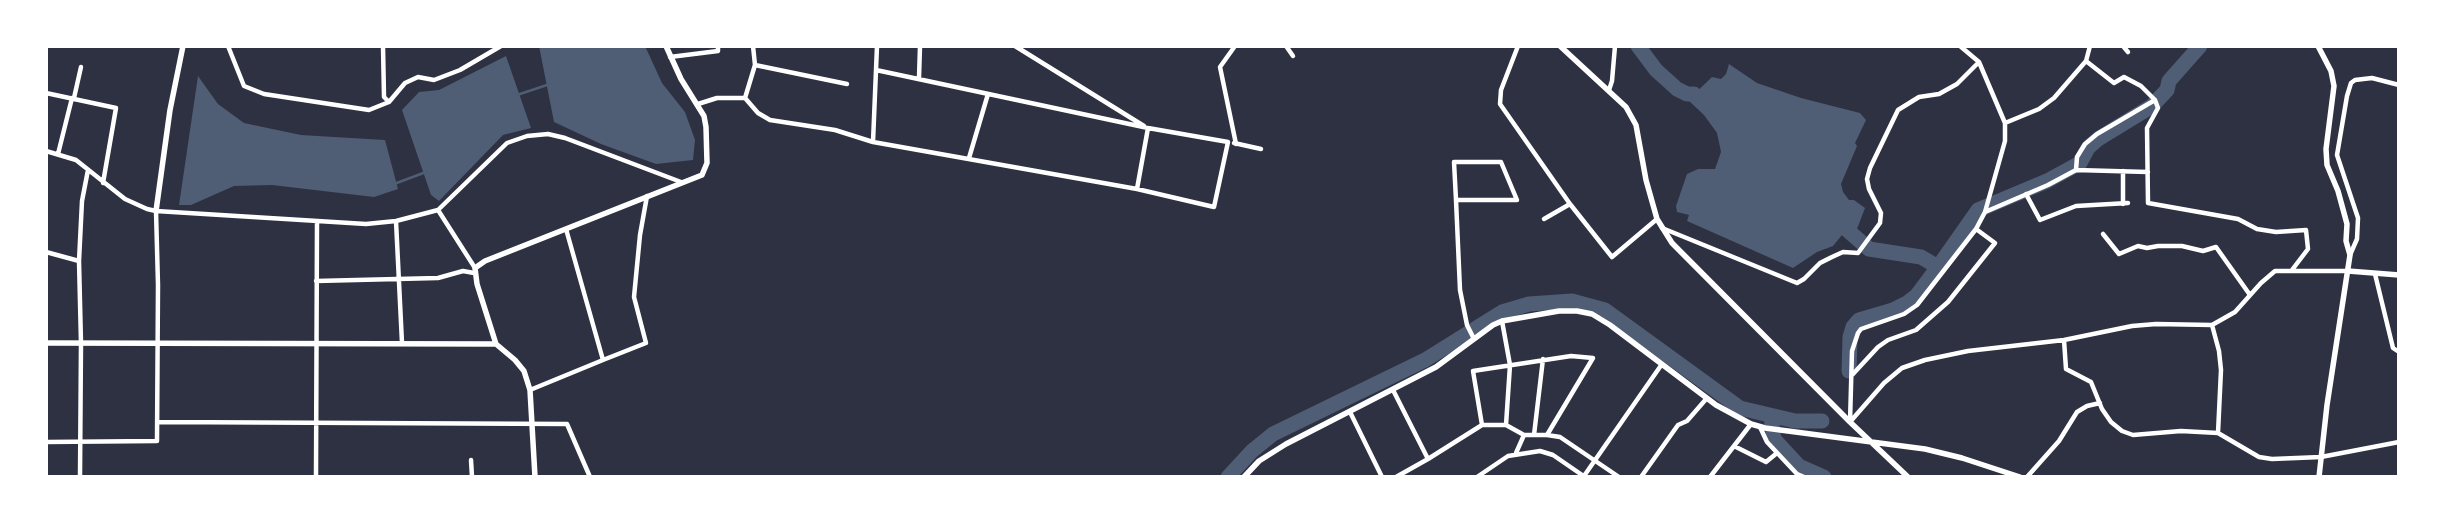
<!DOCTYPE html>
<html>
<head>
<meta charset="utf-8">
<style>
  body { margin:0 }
  #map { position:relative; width:2445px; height:523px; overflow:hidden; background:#2d3142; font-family:"Source Sans 3",sans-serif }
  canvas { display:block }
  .frame { position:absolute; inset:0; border:48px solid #fff; pointer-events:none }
</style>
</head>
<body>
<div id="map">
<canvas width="2445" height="523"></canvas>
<div class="frame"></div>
</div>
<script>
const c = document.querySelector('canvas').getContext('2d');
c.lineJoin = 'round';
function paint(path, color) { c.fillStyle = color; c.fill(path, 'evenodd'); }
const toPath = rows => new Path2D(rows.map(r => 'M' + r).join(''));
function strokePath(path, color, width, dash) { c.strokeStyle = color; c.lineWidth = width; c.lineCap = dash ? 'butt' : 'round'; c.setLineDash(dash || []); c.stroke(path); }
paint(toPath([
  [539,46,645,46,662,83,685,112,695,140,693,160,656,164,601,144,554,122],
  [506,56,531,128,503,135,439,201,431,195,402,110,419,92,439,90],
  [1729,64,1757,83,1801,98,1860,113,1866,120,1855,143,1857,146,1841,184,1843,192,1849,200,1854,200,1865,208,1857,229,1850,235,1842,235,1833,246,1817,252,1793,268,1687,221,1689,215,1677,212,1676,206,1687,174,1698,169,1715,169,1721,152,1717,133,1704,115,1688,100,1712,77,1721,79,1726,74],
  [198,76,218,104,244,123,301,135,385,140,398,189,374,197,272,185,234,186,191,205,179,205]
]), '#4f5d75');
strokePath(toPath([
  [517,95,550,84],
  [394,184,426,172]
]), '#4f5d75', 2.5);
strokePath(toPath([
  [1638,46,1656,70,1677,89,1687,94,1694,94],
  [1845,228,1869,249,1921,257,1938,267,1917,295,1907,303,1893,310,1859,320,1853,327,1850,337,1849,371],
  [1938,267,1978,210,2047,181,2080,163,2088,148,2098,139,2152,106,2167,90,2169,81,2200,46],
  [1771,417,1774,439,1799,466,1824,477],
  [1228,477,1252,451,1273,434,1425,360,1502,312,1529,304,1572,301,1605,310,1740,408,1795,421,1822,421]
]), '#4f5d75', 15);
strokePath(toPath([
  [228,46,244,86,264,94,369,110,389,102,405,83,418,77,434,80,460,70,501,46],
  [383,46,384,97,389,102],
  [1015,46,1144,126],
  [1235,46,1220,67,1236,144],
  [1286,46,1293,56],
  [1518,46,1501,90,1500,104,1570,204,1612,257,1657,219],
  [1960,46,1979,62,2005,123,2005,141,1985,212],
  [2123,46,2128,52],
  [670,57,718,51,718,46],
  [2086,61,2114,83,2124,77,2141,86,2155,100,2158,108,2147,128,2148,203,2238,219,2257,229,2276,232,2306,230,2308,249,2292,270],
  [755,65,847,84],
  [919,78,920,46],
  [1609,90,1612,81,1615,46],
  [46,93,116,108,103,183],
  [74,98,81,67],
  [745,98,758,113,770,120,835,130,873,142,1137,189,1214,207,1228,142,1148,128,876,70],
  [745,98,755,65,753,46],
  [698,104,717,98,745,98],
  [2005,123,2039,109,2054,98,2086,61,2090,46],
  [873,142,877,46],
  [1234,143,1261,149],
  [46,151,76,160,125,199,147,209,156,211,366,224,396,221,438,210,475,268],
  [58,154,72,98],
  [969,158,988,94],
  [2076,170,2077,157,2085,144,2097,134,2155,100],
  [1137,189,1148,128],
  [2026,194,2040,220,2076,206,2128,203],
  [1456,200,1517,200,1501,162,1454,162,1456,200,1460,290,1467,325,1474,339],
  [2123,204,2123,171],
  [438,210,507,143,527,136,548,134,565,138,681,182],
  [1544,219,1570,204],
  [396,221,402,343],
  [1662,228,1797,283,1804,279,1820,263,1832,257,1843,252,1858,253,1880,223,1881,213,1869,189,1867,179,1870,168,1898,110,1919,97,1939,94,1957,84,1979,62],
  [2103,234,2119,254,2138,246,2147,248,2158,246,2182,246,2203,251,2216,247,2250,295],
  [46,252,79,261],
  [2350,255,2357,239,2358,218,2337,155,2347,96,2351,83,2355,80,2372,78,2399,85],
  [2375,274,2393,348,2399,352],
  [316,281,438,278,463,271,474,273],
  [1502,321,1510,365,1506,425,1524,435,1516,453],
  [2212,325,2219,351,2221,370,2218,433],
  [2064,340,2066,369,2091,382,2102,409,2111,422,2122,431,2133,435,2181,431,2218,433,2259,457,2272,459,2321,457,2399,442],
  [603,360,646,343,634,297,640,235,647,196],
  [1853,374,1878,347,1888,340,1916,330,1948,302,1995,243,1976,229],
  [530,390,603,360,566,229],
  [1393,390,1428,459,1482,425,1506,425],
  [1350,412,1382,477],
  [157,422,567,424,590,477],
  [1850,422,1884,383,1902,368,1925,360,1968,351,2064,340,2132,326,2156,324,2212,325,2235,312,2261,283,2275,271,2348,271],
  [1850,422,1852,351,1858,333,1861,329,1904,314,1917,305,1976,229,1985,212,2048,185,2076,170,2148,172],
  [1482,425,1473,371,1571,356,1593,358,1547,435],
  [1760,427,1767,442,1797,474,1804,477],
  [1524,435,1547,435,1560,437,1619,477],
  [1534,435,1543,359],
  [46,442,157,441,158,285,156,211],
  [1734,446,1766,462,1777,453],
  [471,460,472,477],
  [1584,476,1662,364],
  [80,477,81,343,79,261,82,201,88,170],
  [316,477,317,222],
  [1396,477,1428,459],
  [1477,477,1508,456,1540,451,1553,455,1585,477],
  [1641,477,1678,425,1687,421,1707,398],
  [1710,477,1751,424],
  [2027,477,2059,441,2077,412,2087,406,2100,403]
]), '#fff', 4.5);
strokePath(toPath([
  [1560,46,1626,107,1636,125,1646,180,1657,219,1672,243,1850,422,1908,477],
  [2318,46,2331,71,2334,86,2326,149,2327,165,2338,191,2347,224,2346,241,2350,255,2327,405,2319,477],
  [156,211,170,110,183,46],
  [2348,271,2399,275],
  [46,343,496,344],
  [535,477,530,390,524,371,515,360,496,344,477,284,475,268,485,261,702,175,707,163,706,127,704,116,681,79,666,46],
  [1244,477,1259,461,1286,444,1436,367,1493,325,1502,321,1559,311,1577,311,1592,314,1610,325,1716,405,1751,424,1765,428,1925,449,1962,458,2020,477]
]), '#fff', 5.5);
</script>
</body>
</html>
